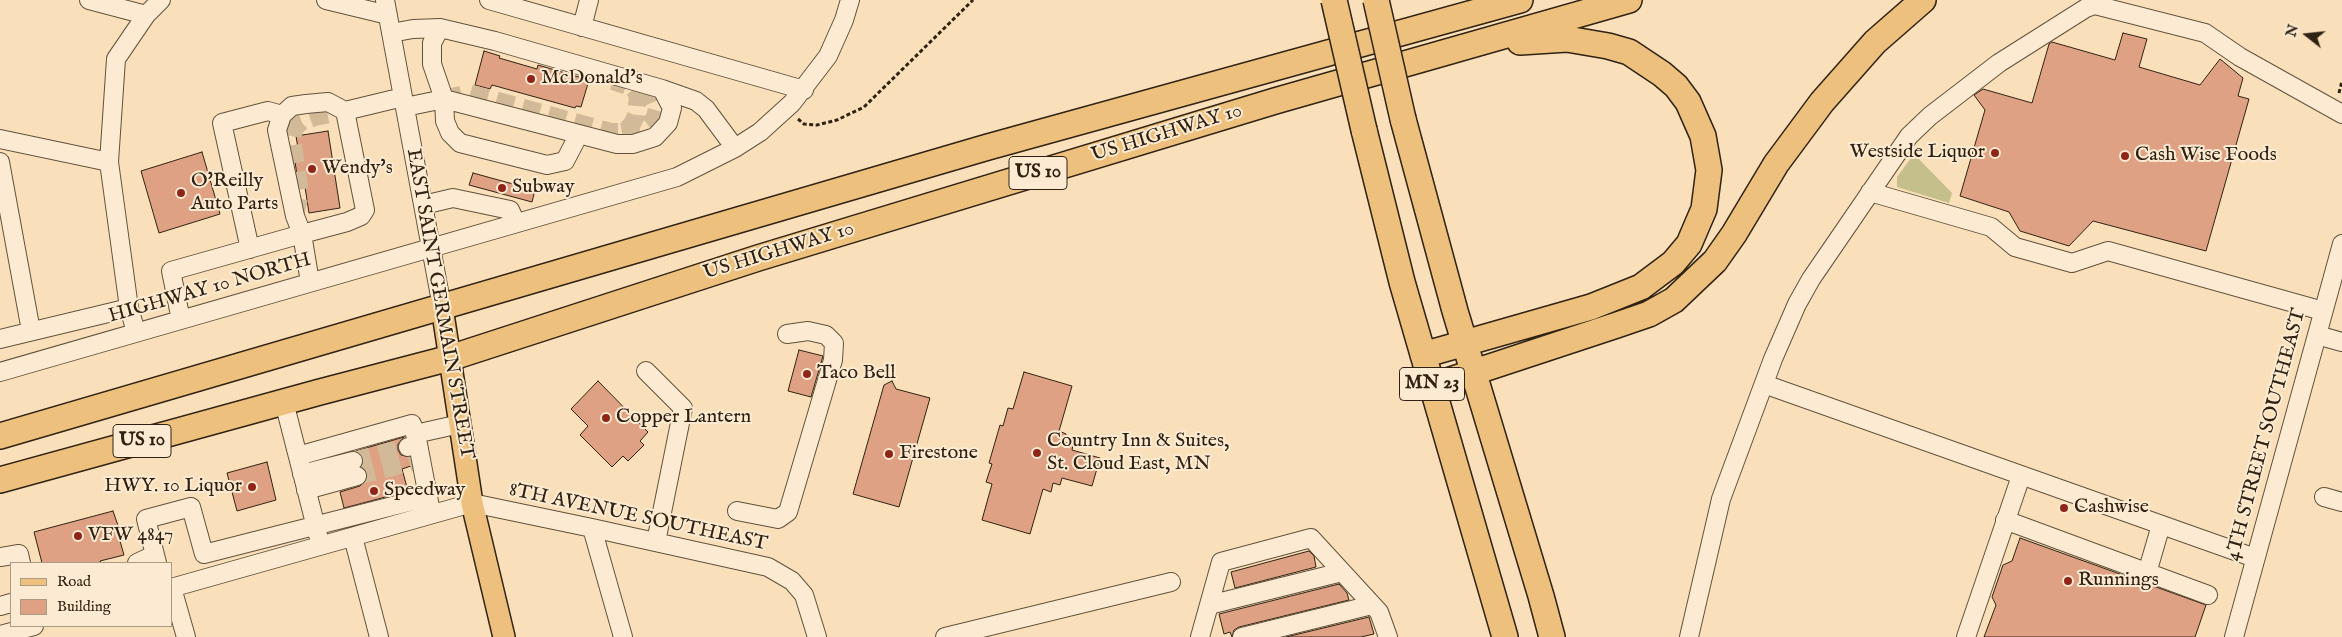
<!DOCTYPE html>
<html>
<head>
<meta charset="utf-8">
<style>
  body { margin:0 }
  #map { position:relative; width:2342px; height:637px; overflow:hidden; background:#fae0ba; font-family:"IM FELL English",serif }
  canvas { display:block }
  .legend { position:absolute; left:10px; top:562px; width:162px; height:65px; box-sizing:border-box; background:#fcebd2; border:1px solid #aa9b85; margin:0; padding:6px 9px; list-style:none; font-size:15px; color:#302212 }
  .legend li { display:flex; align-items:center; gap:10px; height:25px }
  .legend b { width:25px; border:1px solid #aa9b85 }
  .north { position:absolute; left:2282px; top:10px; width:50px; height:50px; -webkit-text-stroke:4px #fcebd2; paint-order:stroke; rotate:286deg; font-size:14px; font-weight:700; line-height:20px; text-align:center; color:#302212 }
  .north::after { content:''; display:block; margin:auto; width:18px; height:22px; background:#302212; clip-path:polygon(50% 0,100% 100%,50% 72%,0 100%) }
</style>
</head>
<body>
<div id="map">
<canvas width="2342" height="637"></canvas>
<ul class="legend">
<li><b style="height:6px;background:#edc07d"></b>Road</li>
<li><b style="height:14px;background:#dfa184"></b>Building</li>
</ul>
<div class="north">N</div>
</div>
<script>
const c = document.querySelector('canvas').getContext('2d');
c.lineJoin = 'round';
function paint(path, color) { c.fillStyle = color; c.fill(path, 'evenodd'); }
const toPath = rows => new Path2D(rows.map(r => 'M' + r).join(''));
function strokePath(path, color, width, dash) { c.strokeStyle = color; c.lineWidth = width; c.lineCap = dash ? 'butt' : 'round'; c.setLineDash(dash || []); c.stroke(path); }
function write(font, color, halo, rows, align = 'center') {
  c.font = font + ' "IM FELL English",serif'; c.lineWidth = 4; c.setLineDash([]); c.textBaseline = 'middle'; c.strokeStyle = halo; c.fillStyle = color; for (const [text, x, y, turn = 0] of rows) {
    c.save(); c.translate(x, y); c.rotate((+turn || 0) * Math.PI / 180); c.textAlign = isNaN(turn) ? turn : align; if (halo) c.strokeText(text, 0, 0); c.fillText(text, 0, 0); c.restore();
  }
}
paint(toPath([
  [1914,154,1952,193,1949,203,1897,187,1897,177]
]), '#c5c08b');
const building = toPath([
  [2123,33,2147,39,2139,67,2200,85,2220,59,2243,78,2238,96,2249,99,2206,251,2093,221,2069,246,2020,231,2009,212,1960,196,1985,110,1974,95,1983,89,2032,103,2049,44,2052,42,2115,60,2123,33],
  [484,51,500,56,499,58,537,69,538,65,589,80,581,107,576,106,575,108,492,85,490,89,475,85,484,51],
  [328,131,340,208,309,213,303,174,297,175,295,162,300,161,296,136,328,131],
  [202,152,220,214,159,233,141,171,202,152],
  [473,173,535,190,532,202,469,185,473,173],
  [799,350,823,356,811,397,788,391,799,350],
  [1024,372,1072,386,1059,431,1066,434,1064,442,1073,445,1072,450,1100,458,1092,486,1062,478,1060,485,1053,483,1051,492,1043,489,1030,534,982,520,992,484,986,482,992,464,989,463,1000,425,1003,426,1008,408,1013,409,1024,372],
  [598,381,648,432,640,441,644,445,628,461,623,456,612,467,580,435,588,426,571,409,598,381],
  [892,381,896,389,930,398,899,507,853,494,884,385,892,381],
  [404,437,398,444,398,450,401,455,410,457,411,466,402,469,408,491,344,508,340,492,360,486,367,478,367,473,362,467,363,458,356,451,404,437],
  [267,462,276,500,237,511,227,473,267,462],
  [113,511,123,540,120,541,124,555,100,561,101,563,42,563,34,532,113,511],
  [2020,538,2206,605,2195,637,1984,637,1996,605,1992,597,2003,565,2012,561,2020,538],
  [1309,551,1314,556,1316,567,1235,588,1231,572,1309,551],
  [1339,584,1347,593,1349,600,1239,627,1234,630,1232,637,1230,632,1224,634,1219,614,1339,584],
  [1369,617,1374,634,1361,637,1286,637,1369,617]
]);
paint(building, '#dfa184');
strokePath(building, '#302212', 1);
strokePath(toPath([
  [444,99,469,93,611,132,622,132,631,126,636,116,638,95,633,88,613,81],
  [622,132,645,127,654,120,657,109,653,99,648,94,633,88],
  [295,216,300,194,292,139,294,129,301,122,315,117,345,111],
  [353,461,408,447],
  [357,476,412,462]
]), '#d2ba98', 18, [18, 9]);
const minor = toPath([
  [89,0,146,15,161,0],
  [326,0,388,15],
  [385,0,442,307],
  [489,0,804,90],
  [582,27,589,0],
  [440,28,432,43,432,64,444,99,445,121,450,133,460,143,547,165,565,161,579,134],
  [391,33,413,29,440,28,495,41,662,89,672,108,668,123,655,137,633,144,617,144,444,99,405,107],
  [662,89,696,101,706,109,735,148],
  [345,111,365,210,361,216,347,222,302,234,295,216,277,130,282,115,292,106,306,104,328,102,345,111,403,97],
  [0,139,109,162],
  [0,162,31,331],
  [1870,192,1991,227,2015,247,2072,263,2108,251,2323,311],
  [423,205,453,198,510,210,516,223],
  [250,249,222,123,268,111,282,115],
  [181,320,171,271,302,234,310,282],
  [136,332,129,308,109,162,116,59,146,15],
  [2317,335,2342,342],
  [0,339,129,308],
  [646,371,683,408,656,542],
  [0,372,677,177,735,148,760,132,792,103,828,56,844,20,850,0],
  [1764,384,2255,558],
  [284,402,318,535],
  [415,434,460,424],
  [408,447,418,444,430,507],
  [298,456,412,424,418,444],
  [302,474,353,461],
  [306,490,357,476],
  [2324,497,2342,502],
  [737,511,778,519,788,512,833,360,834,343,826,335,808,331,787,334],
  [2005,520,2208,595],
  [592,528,623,637],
  [353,537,379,637],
  [0,557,19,554,21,563],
  [137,563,154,555],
  [157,563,146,519,191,507,204,554,428,497],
  [2147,573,2161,525],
  [171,588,472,503,592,528,768,567,792,581,804,595,817,637],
  [172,588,186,637],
  [1209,605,1342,572],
  [0,606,11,603],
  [0,635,34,626],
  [945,637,1171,582],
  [1200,637,1221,562,1311,538,1379,612,1388,637],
  [1242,637,1372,605],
  [1689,637,1721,499,1773,359,1797,304,1811,279,1909,136,1930,116,1999,63,2086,8,2095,5,2205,33,2240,57,2342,114],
  [1966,637,2021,476],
  [2234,637,2342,244]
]);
const major = toPath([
  [442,307,472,503,504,637]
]);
const highway = toPath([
  [1403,119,1455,311,1541,596,1552,637],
  [1364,130,1402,282,1505,637],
  [1423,355,1591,307,1641,287,1673,263,1689,244,1704,209,1709,170,1703,136,1688,102,1676,86,1662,74,1629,52,1608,46,1567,39,1520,42],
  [1432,386,1617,325,1649,314,1674,300,1715,261,1734,234,1776,164,1822,102,1875,42,1923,0],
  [0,436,988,147,1520,0],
  [0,480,320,392,450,358,758,258,1275,101,1629,0]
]);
strokePath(minor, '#62523c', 20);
strokePath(major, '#302212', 24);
strokePath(highway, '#302212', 28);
strokePath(toPath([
  [2339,93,2342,81],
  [798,119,804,124,817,125,837,120,864,107,973,0]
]), '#302212', 3, [4, 2.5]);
strokePath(minor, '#fcebd2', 18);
strokePath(major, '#edc07d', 21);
strokePath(highway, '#edc07d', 25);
const highwayBridge = toPath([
  [1334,0,1364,130],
  [1376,0,1403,119]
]);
strokePath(highwayBridge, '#302212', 28, []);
strokePath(highwayBridge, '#edc07d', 25);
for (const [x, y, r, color] of [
  [531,79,5,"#8f2418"],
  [1995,153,5,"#8f2418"],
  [2125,156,5,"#8f2418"],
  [312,169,5,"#8f2418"],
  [502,188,5,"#8f2418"],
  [181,193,5,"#8f2418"],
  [807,374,5,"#8f2418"],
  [606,418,5,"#8f2418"],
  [1037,453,5,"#8f2418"],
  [889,454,5,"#8f2418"],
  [252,487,5,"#8f2418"],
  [374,491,5,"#8f2418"],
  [2064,508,5,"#8f2418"],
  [78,536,5,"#8f2418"],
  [2068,581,5,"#8f2418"]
]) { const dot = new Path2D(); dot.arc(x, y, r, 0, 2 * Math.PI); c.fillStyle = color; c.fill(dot); strokePath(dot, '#fcebd2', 2); }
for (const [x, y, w] of [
  [1038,173,58],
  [1432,384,65],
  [142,441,58]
]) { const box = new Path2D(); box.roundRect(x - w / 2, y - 16.5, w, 33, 4); c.fillStyle = '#fcebd2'; c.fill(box); strokePath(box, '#302212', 1); }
write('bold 19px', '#302212', null, [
  ["US 10",1038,173],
  ["MN 23",1432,384],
  ["US 10",142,441]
]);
write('20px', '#302212', '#fcebd2', [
  ["McDonald's",541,79],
  ["Westside Liquor",1985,153,"right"],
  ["Cash Wise Foods",2135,156],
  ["Wendy's",322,169],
  ["O'Reilly",191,182],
  ["Auto Parts",191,205],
  ["Subway",512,188],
  ["Taco Bell",817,374],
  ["Copper Lantern",616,418],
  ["Country Inn & Suites,",1047,442],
  ["St. Cloud East, MN",1047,465],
  ["Firestone",899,454],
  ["HWY. 10 Liquor",242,487,"right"],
  ["Speedway",384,491],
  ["Cashwise",2074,508],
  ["VFW 4847",88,536],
  ["Runnings",2078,581]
], 'left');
write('20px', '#302212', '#fcebd2', [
  ["US HIGHWAY 10",1167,134,-17],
  ["US HIGHWAY 10",779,252,-17],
  ["HIGHWAY 10 NORTH",210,289,-16],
  ["EAST SAINT GERMAIN STREET",439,304,80],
  ["4TH STREET SOUTHEAST",2267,435,-75],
  ["8TH AVENUE SOUTHEAST",638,518,12]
]);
</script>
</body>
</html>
